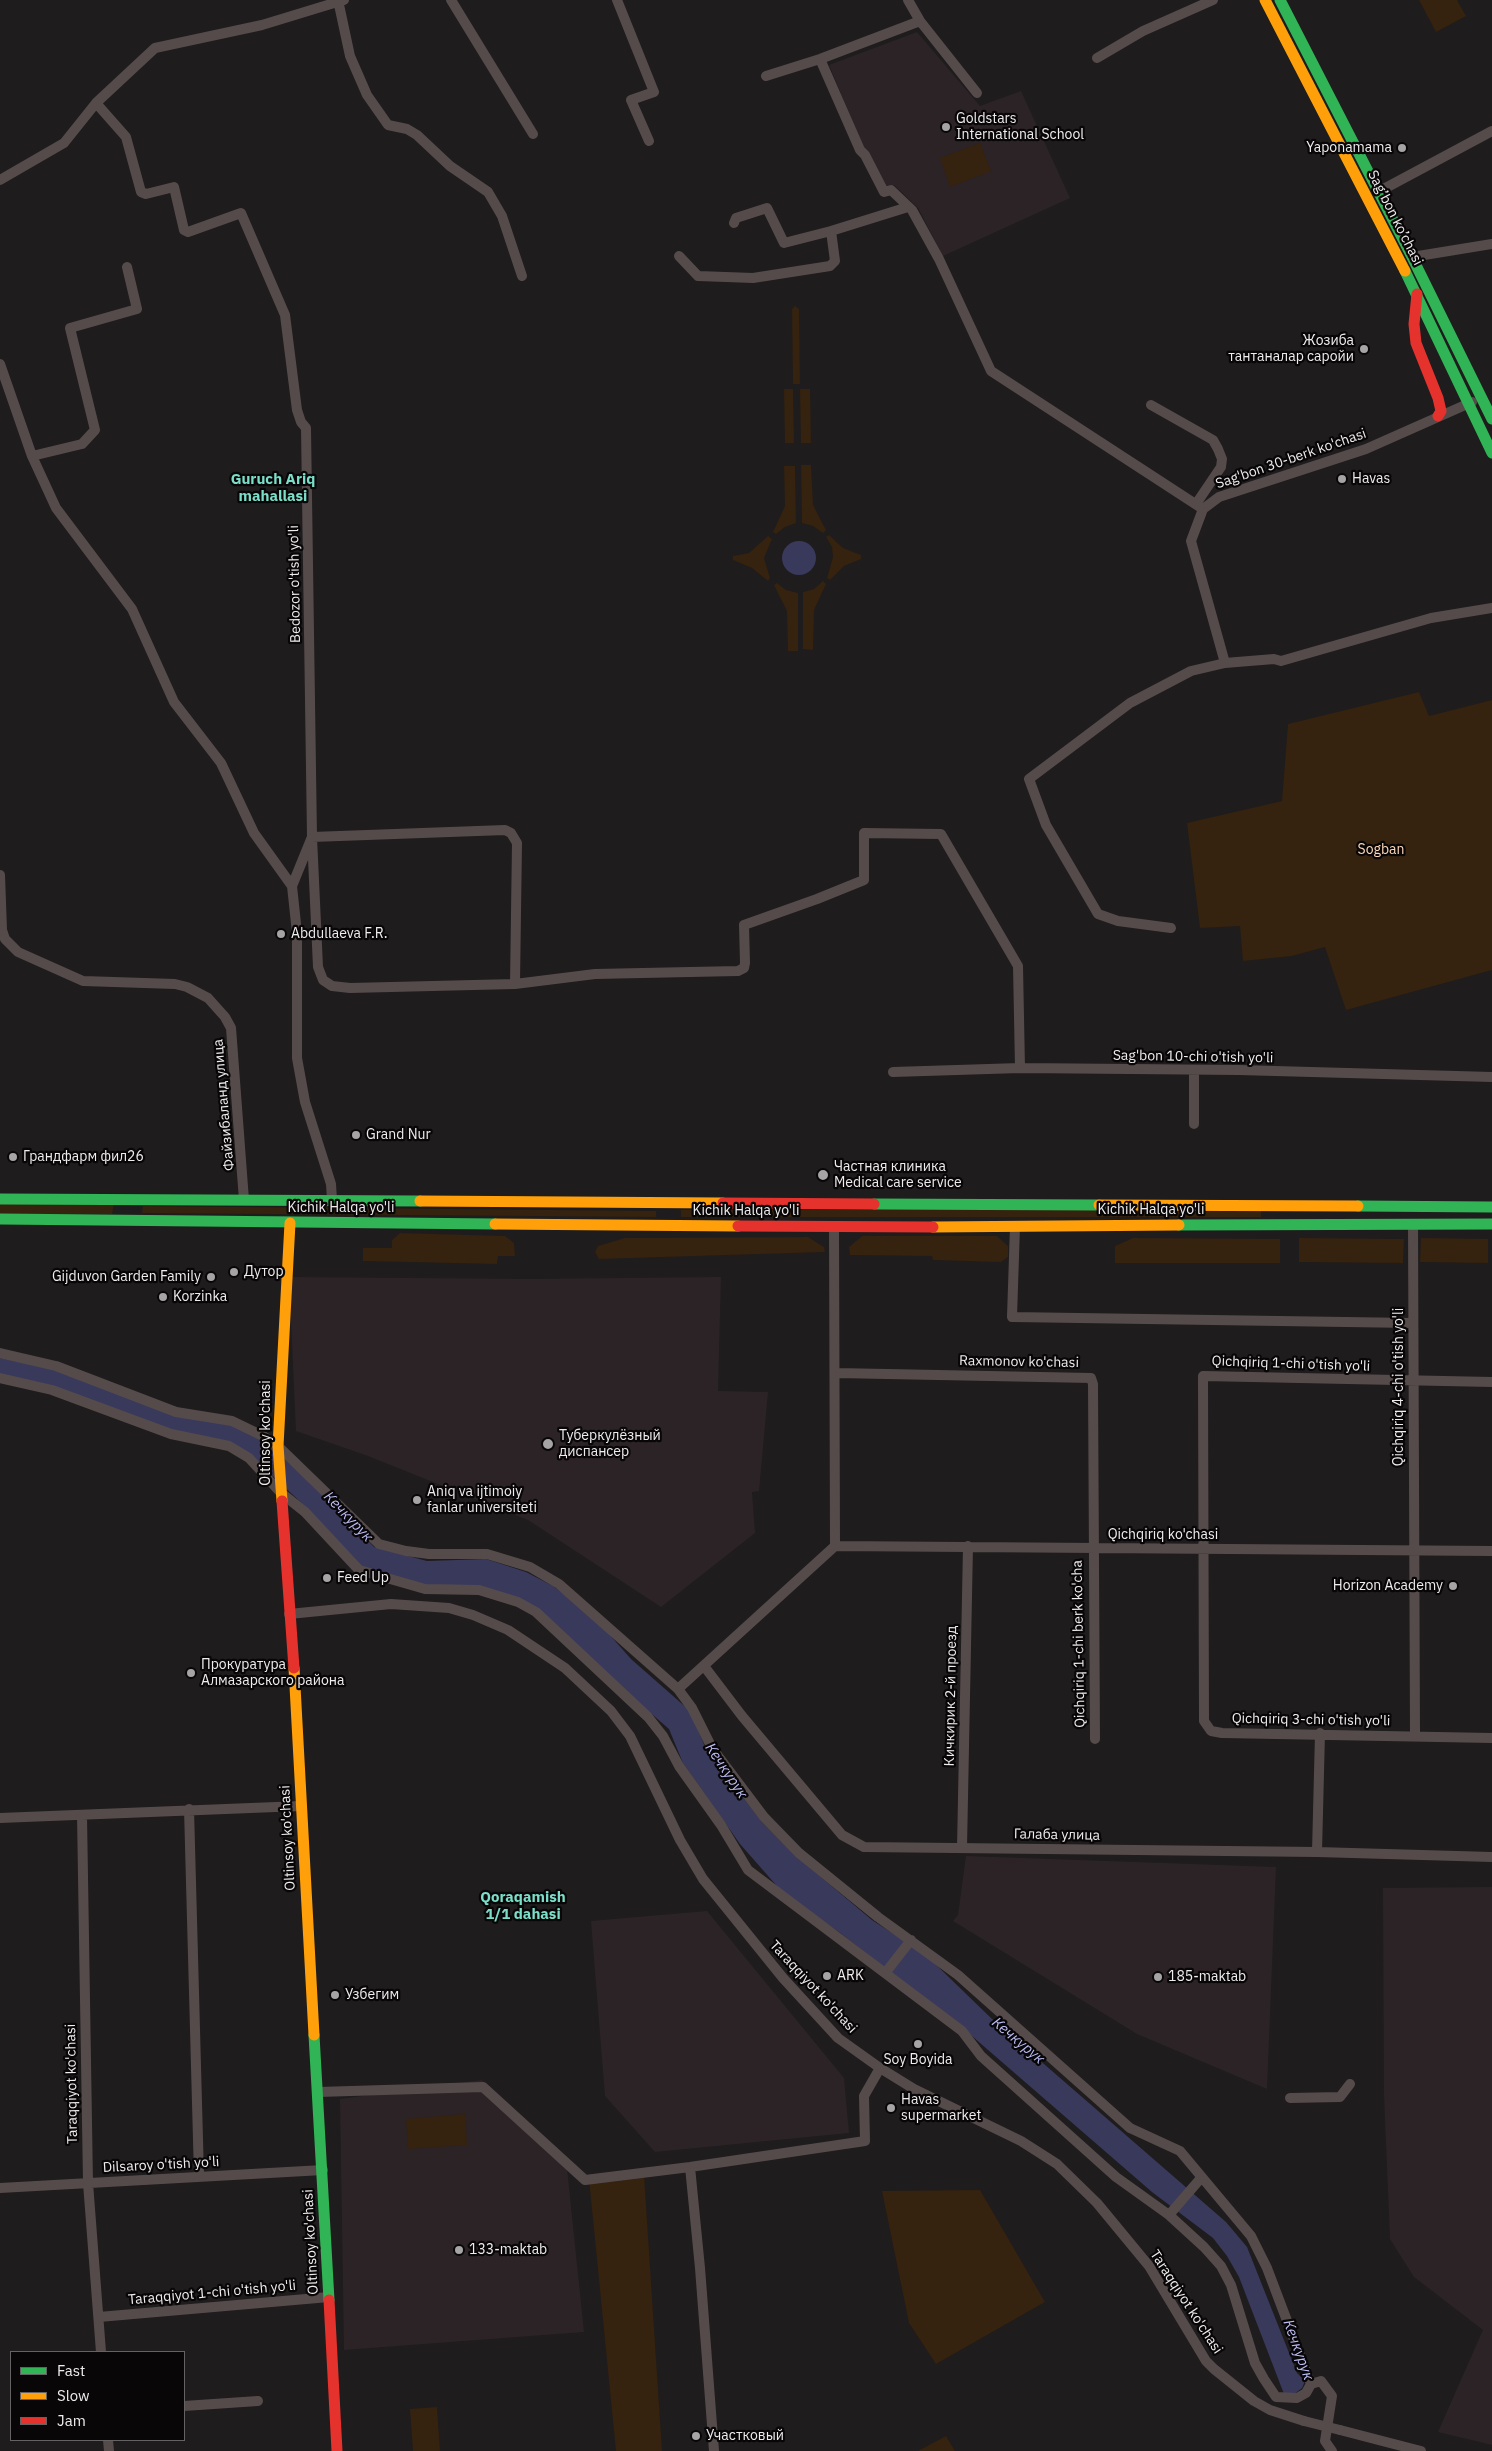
<!DOCTYPE html>
<html>
<head>
<meta charset="utf-8">
<style>
  body { margin:0 }
  #map { position:relative; width:1492px; height:2451px; overflow:hidden; background:#1e1c1d; font-family:"IBM Plex Sans",sans-serif }
  canvas { display:block }
  .legend { position:absolute; left:10px; top:2351px; width:175px; height:90px; box-sizing:border-box; background:#080607; border:1px solid #656263; margin:0; padding:6px 9px; list-style:none; font-size:15px; color:#f0edee }
  .legend li { display:flex; align-items:center; gap:10px; height:25px }
  .legend b { width:25px; border:1px solid #656263 }
</style>
</head>
<body>
<div id="map">
<canvas width="1492" height="2451"></canvas>
<ul class="legend">
<li><b style="height:6px;background:#30b455"></b>Fast</li>
<li><b style="height:6px;background:#ff9f0a"></b>Slow</li>
<li><b style="height:6px;background:#e5322d"></b>Jam</li>
</ul>
</div>
<script>
const c = document.querySelector('canvas').getContext('2d');
c.lineJoin = 'round';
function paint(path, color) { c.fillStyle = color; c.fill(path, 'evenodd'); }
const toPath = rows => new Path2D(rows.map(r => 'M' + r).join(''));
function strokePath(path, color, width, dash) { c.strokeStyle = color; c.lineWidth = width; c.lineCap = dash ? 'butt' : 'round'; c.setLineDash(dash || []); c.stroke(path); }
function write(font, color, halo, rows, align = 'center') {
  c.font = font + ' "IBM Plex Sans",sans-serif'; c.lineWidth = 4.5; c.setLineDash([]); c.textBaseline = 'middle'; c.strokeStyle = halo; c.fillStyle = color; for (const [text, x, y, turn = 0] of rows) {
    c.save(); c.translate(x, y); c.rotate((+turn || 0) * Math.PI / 180); c.textAlign = isNaN(turn) ? turn : align; if (halo) c.strokeText(text, 0, 0); c.fillText(text, 0, 0); c.restore();
  }
}
paint(toPath([
  [917,32,980,106,1021,91,1070,198,943,256,918,208,894,185,884,186,864,149,829,65],
  [289,1277,530,1279,721,1277,718,1391,768,1392,759,1491,752,1492,755,1533,661,1607,528,1520,368,1456,296,1431],
  [966,1856,1276,1867,1267,2089,1137,2034,953,1921,958,1915],
  [1492,1887,1492,2445,1438,2432,1483,2330,1414,2277,1390,2239,1384,2095,1383,1888],
  [707,1911,844,2078,849,2133,655,2152,605,2096,591,1921],
  [482,2080,567,2168,584,2332,344,2350,340,2099]
]), '#2c2326');
paint(toPath([
  [1419,0,1457,0,1466,16,1436,32],
  [980,143,991,171,950,187,940,158],
  [795,306,799,309,800,384,793,384,792,309],
  [784,389,793,389,794,443,785,443],
  [800,389,810,389,811,443,801,443],
  [801,465,811,465,813,505,826,530,823,533,813,526,802,523],
  [784,466,795,466,796,523,785,527,776,534,773,532,785,506],
  [829,535,843,548,861,555,861,559,844,566,830,580,827,578,833,557,832,547,826,537],
  [768,536,772,539,764,558,770,578,768,581,752,568,733,560,733,556,749,553],
  [823,581,826,584,814,610,813,650,803,649,803,592,814,589],
  [777,583,786,590,798,593,798,651,788,651,787,611,774,585],
  [1419,692,1429,716,1492,700,1492,970,1346,1010,1325,947,1292,956,1243,961,1240,926,1200,928,1187,823,1282,801,1288,724],
  [0,1204,114,1205,112,1214,0,1214],
  [143,1206,656,1211,656,1217,142,1213],
  [681,1210,1261,1210,1261,1217,681,1217],
  [400,1233,505,1236,514,1243,515,1256,498,1256,497,1264,363,1261,363,1248,392,1248,392,1240],
  [862,1236,997,1236,1008,1246,1008,1257,1001,1262,933,1260,932,1256,850,1255,849,1247],
  [808,1237,824,1247,825,1252,599,1259,595,1252,598,1246,625,1238],
  [1133,1238,1280,1239,1280,1263,1115,1263,1115,1246],
  [1299,1238,1404,1239,1403,1263,1299,1262],
  [1421,1238,1488,1239,1488,1263,1420,1262],
  [465,2114,467,2145,408,2149,406,2119],
  [644,2175,662,2451,616,2451,589,2179],
  [980,2190,1045,2302,936,2364,909,2323,882,2191],
  [437,2407,440,2451,413,2451,410,2409],
  [946,2436,955,2451,918,2451]
]), '#35220f');
paint(toPath([
  '782 558a17 17 0 1 1 34 0a17 17 0 1 1-34 0Z',
  [0,1358,57,1370,231,1424,261,1438,320,1491,374,1547,427,1561,486,1559,526,1572,553,1586,593,1616,631,1659,689,1710,707,1751,762,1822,797,1857,872,1920,926,1955,991,2018,1226,2222,1247,2247,1297,2373,1305,2381,1302,2388,1293,2395,1284,2394,1239,2277,1227,2256,1213,2238,1152,2192,965,2030,839,1932,784,1894,740,1844,683,1763,669,1729,520,1600,426,1585,361,1568,306,1507,251,1456,0,1375]
]), '#39395c');
strokePath(toPath([
  [338,0,350,56,367,95,388,125,407,129,417,135,450,166,488,192,502,216,522,276],
  [451,0,533,134],
  [617,0,654,92,631,100,649,141],
  [908,0,920,21,977,93],
  [1097,58,1143,31,1213,0],
  [820,59,860,150,865,155,884,192,891,190,912,210,939,259,991,371,1203,509],
  [766,76,820,59,920,21],
  [96,103,126,137,141,192,146,194,174,187,184,230,188,232,241,213,285,315,297,410,301,422,306,428,312,837,318,967,323,980,332,986,350,988,515,984,595,974,738,971,744,968,745,963,744,925,817,899,864,880,864,833,941,834,1018,966,1020,1068],
  [0,180,64,143,96,103,155,48,262,25,344,0],
  [1378,192,1492,131],
  [734,223,736,218,767,208,784,243,831,231],
  [679,256,698,276,753,278,830,266,835,261,831,231,908,207],
  [1412,257,1492,244],
  [0,364,32,456,56,508,132,609,174,702,221,763,254,833,292,886,297,933,297,1058,305,1102,331,1184,332,1200],
  [1151,405,1213,440,1218,449,1222,459,1221,467,1196,504],
  [32,456,82,444,95,430,70,328,137,309,127,267],
  [1225,663,1191,541,1203,509,1219,497,1366,449,1472,402],
  [0,875,2,930,5,939,18,952,83,981,175,984,187,987,208,998,225,1017,231,1028,244,1200],
  [292,886,312,837,505,830,511,833,517,843,515,984],
  [1171,928,1118,921,1098,914,1046,825,1029,779,1130,703,1191,671,1225,663,1274,659,1281,661,1431,618,1492,608],
  [1194,1071,1194,1124],
  [893,1072,1020,1068,1239,1070,1492,1077],
  [1413,1225,1415,1735],
  [1015,1226,1012,1317,1412,1323],
  [0,1353,56,1366,176,1412,232,1421,263,1436,278,1446,379,1544,406,1551,429,1554,487,1554,530,1567,559,1584,678,1689,692,1708,712,1748,764,1817,799,1853,878,1917,958,1975,1130,2128,1180,2151,1251,2236,1267,2268,1311,2384,1321,2381,1332,2396,1325,2441,1332,2451],
  [836,1373,1091,1378,1093,1384,1095,1739],
  [0,1378,52,1390,171,1434,229,1446,249,1458,280,1492,305,1512,359,1570,425,1589,479,1590,518,1602,536,1612,648,1717,663,1736,679,1766,721,1825,748,1870,962,2031,981,2056,1116,2177,1169,2215,1204,2247,1221,2266,1231,2285,1255,2363,1264,2379,1276,2397,1297,2398,1306,2393,1311,2384],
  [1492,1382,1203,1376,1204,1721,1211,1731,1222,1733,1492,1738],
  [835,1546,1492,1551],
  [289,1614,391,1604,449,1608,473,1615,508,1630,565,1668,611,1711,630,1736,680,1840,703,1879,783,1978,838,2038,880,2068,914,2089,1021,2141,1057,2164,1097,2203,1149,2266,1206,2361,1214,2369,1254,2401,1270,2410,1304,2421],
  [704,1666,742,1716,842,1835,864,1847,1317,1852,1492,1857],
  [678,1689,835,1546,834,1227],
  [189,1809,199,2176],
  [82,1815,88,2183,101,2352],
  [0,1818,301,1806],
  [962,1848,968,1546],
  [1317,1852,1320,1733],
  [886,1972,911,1940],
  [318,2092,483,2087,585,2180,690,2167,865,2141,864,2096,880,2068],
  [1290,2098,1340,2097,1350,2084],
  [690,2167,700,2268,714,2451],
  [0,2188,323,2170],
  [1169,2215,1201,2178],
  [99,2317,329,2297],
  [184,2406,258,2401],
  [1340,2430,1421,2451],
  [108,2440,109,2451]
]), '#564b4b', 10);
strokePath(toPath([
  [1280,0,1412,257,1492,419],
  [1405,271,1492,453],
  [0,1199,420,1201],
  [874,1204,1099,1205],
  [1358,1206,1492,1207],
  [0,1219,495,1224],
  [1179,1225,1492,1224],
  [314,2035,329,2300]
]), '#30b455', 11);
strokePath(toPath([
  [1265,0,1405,271],
  [420,1201,723,1203],
  [1099,1205,1358,1206],
  [495,1224,738,1226],
  [933,1227,1179,1225],
  [282,1501,278,1446,290,1223],
  [294,1668,314,2035]
]), '#ff9f0a', 11);
strokePath(toPath([
  [1417,294,1414,324,1416,343,1438,398,1441,411,1438,416],
  [723,1203,874,1204],
  [738,1226,933,1227],
  [282,1501,294,1668],
  [329,2300,337,2451]
]), '#e5322d', 11);
strokePath(toPath([
  [1304,2421,1340,2430]
]), '#564b4b', 10);
for (const [x, y, r, color] of [
  [946,127,5,"#a6a4a5"],
  [1402,148,5,"#a6a4a5"],
  [1364,349,5,"#a6a4a5"],
  [1342,479,5,"#a6a4a5"],
  [281,934,5,"#a6a4a5"],
  [356,1135,5,"#a6a4a5"],
  [13,1157,5,"#a6a4a5"],
  [823,1175,6,"#a6a4a5"],
  [234,1272,5,"#a6a4a5"],
  [211,1277,5,"#a6a4a5"],
  [163,1297,5,"#a6a4a5"],
  [548,1444,6,"#a6a4a5"],
  [417,1500,5,"#a6a4a5"],
  [327,1578,5,"#a6a4a5"],
  [1453,1586,5,"#a6a4a5"],
  [191,1673,5,"#a6a4a5"],
  [827,1976,5,"#a6a4a5"],
  [1158,1977,5,"#a6a4a5"],
  [335,1995,5,"#a6a4a5"],
  [918,2044,5,"#a6a4a5"],
  [891,2108,5,"#a6a4a5"],
  [459,2250,5,"#a6a4a5"],
  [696,2436,5,"#a6a4a5"]
]) { const dot = new Path2D(); dot.arc(x, y, r, 0, 2 * Math.PI); c.fillStyle = color; c.fill(dot); strokePath(dot, '#080607', 2); }
write('14px', '#f0edee', '#080607', [
  ["Goldstars",956,119],
  ["International School",956,135],
  ["Yaponamama",1392,148,"right"],
  ["Жозиба",1354,341,"right"],
  ["тантаналар саройи",1354,357,"right"],
  ["Havas",1352,479],
  ["Abdullaeva F.R.",291,934],
  ["Grand Nur",366,1135],
  ["Грандфарм фил26",23,1157],
  ["Частная клиника",834,1167],
  ["Medical care service",834,1183],
  ["Дутор",244,1272],
  ["Gijduvon Garden Family",201,1277,"right"],
  ["Korzinka",173,1297],
  ["Туберкулёзный",559,1436],
  ["диспансер",559,1452],
  ["Aniq va ijtimoiy",427,1492],
  ["fanlar universiteti",427,1508],
  ["Feed Up",337,1578],
  ["Horizon Academy",1443,1586,"right"],
  ["Прокуратура",201,1665],
  ["Алмазарского района",201,1681],
  ["ARK",837,1976],
  ["185-maktab",1168,1977],
  ["Узбегим",345,1995],
  ["Soy Boyida",918,2060,"center"],
  ["Havas",901,2100],
  ["supermarket",901,2116],
  ["133-maktab",469,2250],
  ["Участковый",706,2436]
], 'left');
write('14px', '#f0edee', '#080607', [
  ["Sag’bon ko’chasi",1395,218,63],
  ["Sag'bon 30-berk ko'chasi",1291,459,-19],
  ["Bedozor o'tish yo'li",295,584,-91],
  ["Sag'bon 10-chi o'tish yo'li",1193,1057,1],
  ["Файзибаланд улица",224,1105,-95],
  ["Kichik Halqa yo'li",341,1208],
  ["Kichik Halqa yo'li",1151,1210],
  ["Kichik Halqa yo'li",746,1211],
  ["Raxmonov ko'chasi",1019,1362,1],
  ["Qichqiriq 1-chi o'tish yo'li",1291,1364,2],
  ["Qichqiriq 4-chi o'tish yo'li",1399,1387,-90],
  ["Oltinsoy ko'chasi",266,1433,-90],
  ["Qichqiriq ko'chasi",1163,1535],
  ["Qichqiriq 1-chi berk ko'cha",1079,1644,-91],
  ["Кичкирик 2-й проезд",951,1696,-89],
  ["Qichqiriq 3-chi o'tish yo'li",1311,1720,1],
  ["Галаба улица",1057,1835,1],
  ["Oltinsoy ko'chasi",288,1838,-93],
  ["Taraqqiyot ko'chasi",813,1987,47],
  ["Taraqqiyot ko'chasi",72,2084,-91],
  ["Dilsaroy o'tish yo'li",161,2165,-3],
  ["Oltinsoy ko'chasi",311,2242,-93],
  ["Taraqqiyot 1-chi o'tish yo'li",212,2293,-5],
  ["Taraqqiyot ko'chasi",1186,2302,57]
]);
write('14px', '#fdd9ba', '#080607', [
  ["Sogban",1381,850]
]);
write('bold 15px', '#7adec9', '#080607', [
  ["Guruch Ariq",273,480],
  ["mahallasi",273,497],
  ["Qoraqamish",523,1898],
  ["1/1 dahasi",523,1915]
]);
write('italic 15px', '#bcbdf4', '#080607', [
  ["Кечкурук",348,1517,46],
  ["Кечкурук",726,1771,56],
  ["Кечкурук",1018,2041,40],
  ["Кечкурук",1298,2350,70]
]);
</script>
</body>
</html>
